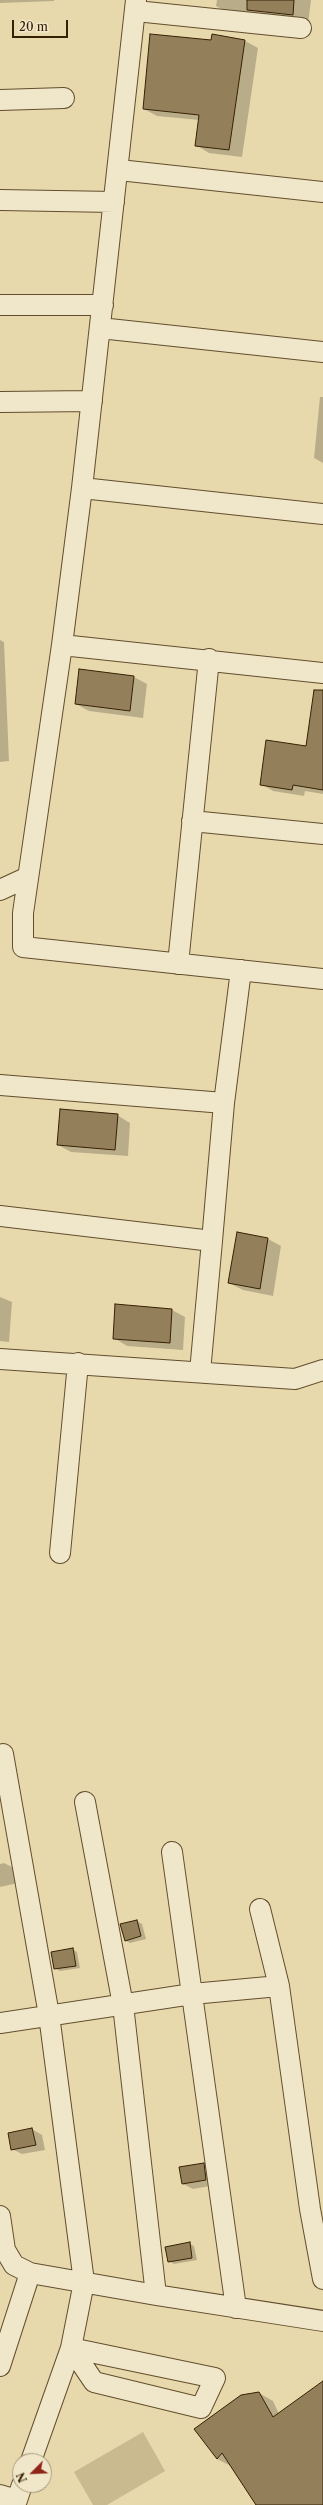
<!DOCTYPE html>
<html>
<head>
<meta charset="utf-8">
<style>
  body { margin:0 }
  #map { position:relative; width:323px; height:2505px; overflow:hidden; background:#e8d9ac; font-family:"Libre Caslon Text",serif }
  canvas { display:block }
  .north { position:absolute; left:12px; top:2453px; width:40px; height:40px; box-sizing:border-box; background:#f0e6c9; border:1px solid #a6977a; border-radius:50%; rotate:246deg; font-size:11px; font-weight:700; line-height:16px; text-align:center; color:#362004 }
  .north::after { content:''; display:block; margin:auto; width:14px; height:18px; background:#8f2418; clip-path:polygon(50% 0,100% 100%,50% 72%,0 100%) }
  .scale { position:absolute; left:12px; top:20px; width:56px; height:18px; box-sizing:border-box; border:2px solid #362004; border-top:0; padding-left:5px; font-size:12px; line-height:14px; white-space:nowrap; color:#362004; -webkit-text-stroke:3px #f0e6c9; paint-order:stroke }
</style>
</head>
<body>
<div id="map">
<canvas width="323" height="2505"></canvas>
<div class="north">N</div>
<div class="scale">20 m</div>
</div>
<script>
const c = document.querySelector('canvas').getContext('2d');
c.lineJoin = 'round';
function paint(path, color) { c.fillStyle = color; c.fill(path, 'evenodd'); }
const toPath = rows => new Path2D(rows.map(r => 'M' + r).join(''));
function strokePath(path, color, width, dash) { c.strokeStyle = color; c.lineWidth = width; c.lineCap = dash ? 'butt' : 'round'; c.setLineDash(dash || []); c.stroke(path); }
paint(toPath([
  [143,2432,165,2471,107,2505,93,2505,74,2472]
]), '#caba8f');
paint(toPath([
  [0,0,54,0,54,1,0,3],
  [217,0,311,0,308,24,232,15,216,6],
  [213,35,245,41,258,48,242,157,209,153,196,145,199,120,157,116,144,109,212,42],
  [320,397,323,397,323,463,314,458],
  [0,640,4,642,9,761,0,762],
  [134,677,147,684,143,718,89,711,76,704],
  [323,695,323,794,305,791,304,796,273,791,261,784,307,747],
  [117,1115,130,1123,128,1156,71,1152,58,1145],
  [238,1233,268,1239,281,1246,273,1296,243,1290,229,1283],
  [0,1297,12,1302,9,1342,0,1341],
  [172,1310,185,1317,183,1350,127,1346,114,1338],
  [4,1863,14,1868,18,1883,0,1887,0,1864],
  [137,1921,142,1924,146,1939,130,1943,125,1940],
  [72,1949,77,1952,80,1968,60,1971,55,1968],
  [32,2129,42,2135,45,2150,22,2154,12,2149,9,2133],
  [204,2164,213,2169,216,2185,193,2189,183,2184],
  [190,2244,194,2246,197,2260,174,2264,169,2261],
  [323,2389,323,2505,257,2505,231,2466,217,2459,196,2429,259,2393,273,2401,279,2414]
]), '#0003');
const building = toPath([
  [247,0,294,0,293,15,247,10,247,0],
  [150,34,211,40,212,34,245,40,229,150,195,146,199,115,143,109,150,34],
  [79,669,134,676,130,711,75,704,79,669],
  [314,690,323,690,323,790,293,785,292,790,260,785,266,740,306,746,314,690],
  [60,1109,118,1114,115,1150,57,1145,60,1109],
  [237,1232,268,1238,260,1289,228,1283,237,1232],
  [115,1304,172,1309,170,1343,113,1339,115,1304],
  [137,1920,141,1936,125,1941,120,1924,137,1920],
  [73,1948,76,1966,54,1969,51,1952,73,1948],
  [32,2128,36,2145,11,2150,8,2133,32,2128],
  [204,2163,206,2180,182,2184,179,2167,204,2163],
  [190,2242,192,2258,168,2262,165,2247,190,2242],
  [323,2381,323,2505,256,2505,222,2453,217,2459,194,2429,241,2395,259,2392,273,2417,323,2381]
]);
paint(building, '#93805b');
strokePath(building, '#362004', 1);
const minor = toPath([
  [136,0,82,488,62,645,23,913,23,947,323,979],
  [136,11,301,28],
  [0,100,64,98],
  [119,170,323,192],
  [0,200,114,202],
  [0,305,103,305],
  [100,328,323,352],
  [0,402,92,401],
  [82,488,323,514],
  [62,645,323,673],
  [192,821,323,834],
  [0,890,28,877],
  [178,964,209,659],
  [0,1085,224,1103],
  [0,1216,212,1241,224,1103,241,970],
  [0,1359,295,1379,323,1370],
  [200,1372,212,1241],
  [60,1553,78,1363],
  [3,1754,49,2015,84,2282,71,2348,31,2461],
  [85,1802,123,2005,156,2295],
  [172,1852,236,2308],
  [260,1909,279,1986],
  [0,2023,192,1994,279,1986,310,2209,323,2279],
  [0,2216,5,2250,14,2265,30,2273],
  [71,2348,215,2378,201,2408,94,2382,71,2348],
  [0,2366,30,2273,156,2295,323,2321],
  [0,2495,17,2500,22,2485]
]);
strokePath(minor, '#624e2e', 22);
strokePath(minor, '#f0e6c9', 20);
</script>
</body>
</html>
